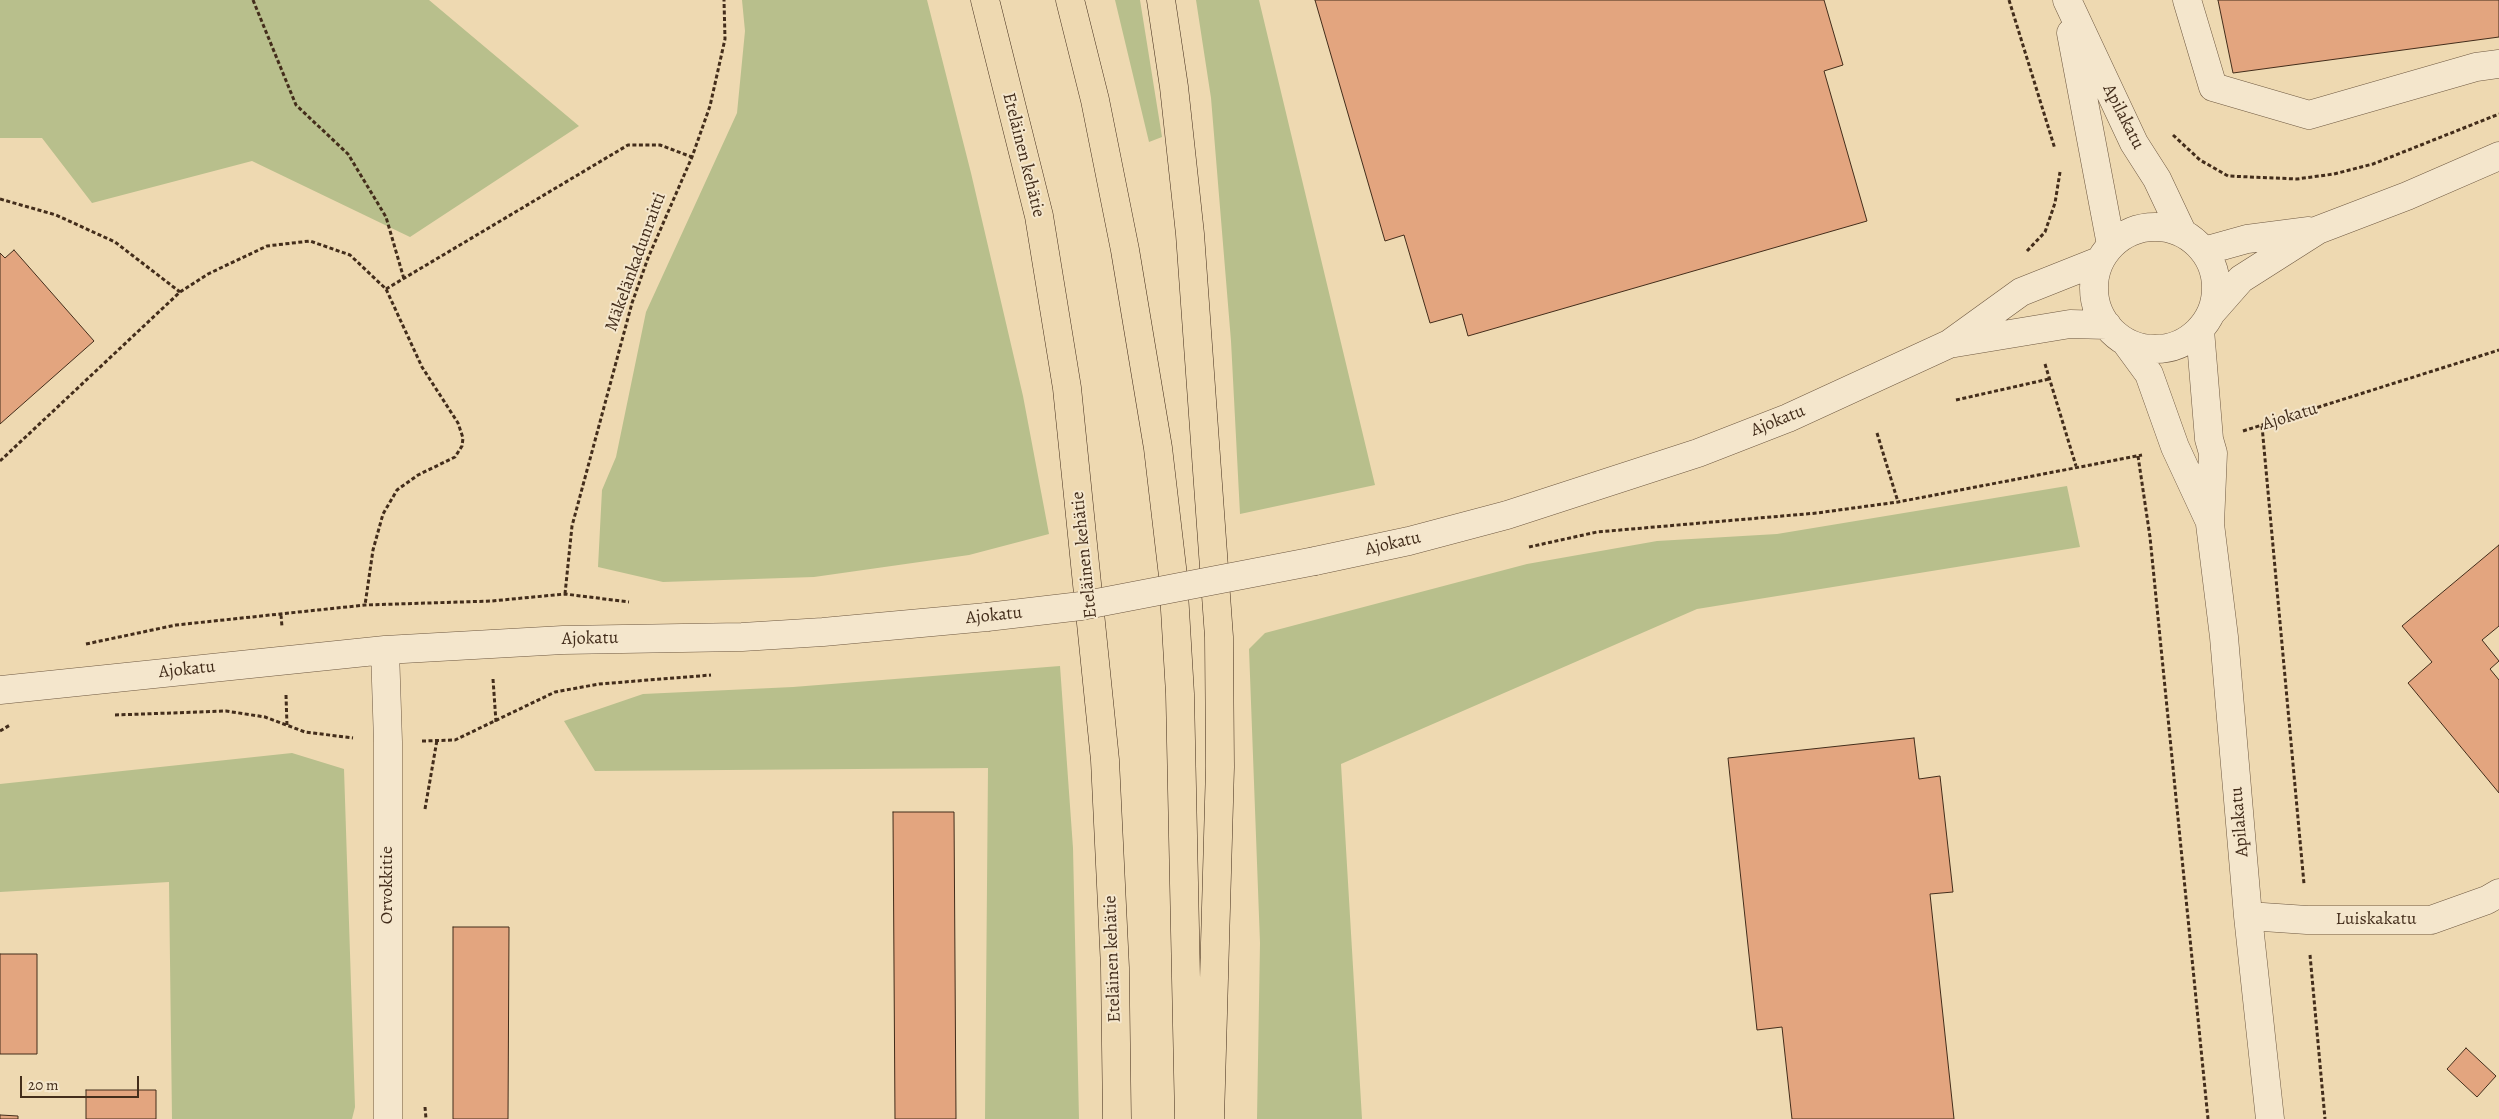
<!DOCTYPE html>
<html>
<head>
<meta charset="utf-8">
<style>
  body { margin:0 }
  #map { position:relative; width:2499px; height:1119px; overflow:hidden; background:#eed9b1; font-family:Alegreya,serif }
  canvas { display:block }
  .scale { position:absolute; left:20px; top:1076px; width:119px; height:22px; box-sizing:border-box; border:2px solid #432d1b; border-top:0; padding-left:6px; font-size:15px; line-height:18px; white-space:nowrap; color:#432d1b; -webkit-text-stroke:4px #f4e6cc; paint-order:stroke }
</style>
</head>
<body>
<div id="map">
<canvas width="2499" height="1119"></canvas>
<div class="scale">20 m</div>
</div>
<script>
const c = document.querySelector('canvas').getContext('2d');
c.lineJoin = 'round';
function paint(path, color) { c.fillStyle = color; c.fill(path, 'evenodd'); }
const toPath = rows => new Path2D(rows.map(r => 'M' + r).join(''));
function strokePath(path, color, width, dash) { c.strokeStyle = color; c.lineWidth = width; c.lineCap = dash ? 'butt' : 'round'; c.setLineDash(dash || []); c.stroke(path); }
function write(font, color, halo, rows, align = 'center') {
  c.font = font + ' Alegreya,serif'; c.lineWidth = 4; c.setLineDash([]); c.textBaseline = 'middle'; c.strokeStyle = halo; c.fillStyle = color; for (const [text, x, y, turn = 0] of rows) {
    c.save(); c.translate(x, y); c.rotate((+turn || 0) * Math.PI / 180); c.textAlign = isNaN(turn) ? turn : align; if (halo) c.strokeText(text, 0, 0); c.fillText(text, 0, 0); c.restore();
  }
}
paint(toPath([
  [0,0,429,0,579,126,410,237,252,161,92,203,42,138,0,138],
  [742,0,927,0,971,173,1023,396,1049,534,969,555,814,577,663,582,598,567,602,490,616,457,646,312,737,113,745,31],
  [1115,0,1140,0,1162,137,1149,142],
  [1196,0,1259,0,1375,485,1240,514,1231,341,1211,98],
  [2067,486,2080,547,1697,609,1341,764,1362,1119,1257,1119,1260,943,1249,649,1265,633,1527,564,1657,541,1777,534],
  [1060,666,1073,848,1079,1119,985,1119,988,768,595,771,564,721,643,694,793,687],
  [292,753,344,769,355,1107,352,1119,172,1119,169,882,0,892,0,784]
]), '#b8bf8c');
const building = toPath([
  [1315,0,1824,0,1843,65,1824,71,1867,221,1468,336,1462,314,1430,323,1404,235,1385,241,1315,0],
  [2218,0,2499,0,2499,37,2233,73,2218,0],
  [14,250,94,341,0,424,0,253,5,258,14,250],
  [2499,545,2499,626,2482,640,2499,661,2490,669,2499,680,2499,793,2408,683,2432,662,2402,626,2499,545],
  [1914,738,1919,779,1940,776,1953,892,1930,894,1954,1119,1792,1119,1782,1027,1757,1030,1728,758,1914,738],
  [893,812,954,812,956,1119,895,1119,893,812],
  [453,927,509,927,508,1119,453,1119,453,927],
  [0,954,37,954,37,1054,0,1054,0,954],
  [2466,1048,2496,1076,2477,1097,2447,1069,2466,1048],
  [86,1090,156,1090,156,1119,86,1119,86,1090],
  [0,1115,18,1116,18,1119,0,1119,0,1115]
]);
paint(building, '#e3a57f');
strokePath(building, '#432d1b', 1);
const minor = toPath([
  [2067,0,2134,143,2157,179,2182,232],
  [2187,0,2213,87,2309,115,2476,67,2499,64],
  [2071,33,2111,245],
  '2094 288a61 61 0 1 1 122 0a61 61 0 1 1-122 0Z',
  [2204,251,2247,239,2309,231],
  [2212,312,2241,279,2318,230,2407,196,2499,156],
  [2200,330,2209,439,2213,453,2210,524,2224,637,2248,916,2270,1119],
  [1955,343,2070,324,2107,325],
  [2127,344,2149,374,2175,447,2208,518],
  [1315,561,1409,541,1507,515,1698,453,1788,418,1949,344,2021,292,2099,261],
  [385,650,388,742,388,1119],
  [0,690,385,650,563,640,742,637,823,632,987,617],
  [2248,916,2307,920,2431,920,2487,900,2499,893]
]);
const highway = toPath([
  [985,0,1039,216,1067,388,1105,760,1115,968,1117,1119],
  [1070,0,1095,100,1125,250,1158,448,1173,576,1180,694,1189,1119],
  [1161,0,1174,87,1190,234,1219,637,1220,767,1210,1119]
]);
strokePath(minor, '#6e5840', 29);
strokePath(highway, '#432d1b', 29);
strokePath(toPath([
  [253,0,296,105,348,154,386,217,404,279],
  [2009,0,2055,149],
  [2173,135,2200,160,2228,176,2297,179,2334,174,2373,164,2499,114],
  [0,199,56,215,115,242,180,292],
  [2027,251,2045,232,2055,203,2060,172],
  [386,289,628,145,660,145,692,157],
  [2045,364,2076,466],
  [1956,400,2049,379],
  [2262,426,2304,884],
  [2243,431,2499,350],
  [1877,433,1898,502],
  [2138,456,2150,537,2208,1119],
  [0,461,180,292,208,274,267,246,310,241,350,255,386,289,422,367,458,423,463,438,462,446,455,457,418,475,397,490,383,514,373,550,365,605],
  [1529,547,1597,532,1817,513,1898,502,2142,455],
  [565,594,572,526,632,303,648,258,692,157,710,106,725,39,724,0],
  [281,615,282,627],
  [86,644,176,625,365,605,492,601,565,594,629,602],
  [493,679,496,722],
  [286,695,287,726],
  [115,715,226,711,265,717,305,732,353,738],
  [0,731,10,725],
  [422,741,455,740,555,692,599,684,711,675],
  [425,809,437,740],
  [2310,955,2325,1119],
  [425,1107,426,1119]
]), '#432d1b', 3, [4, 2.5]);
strokePath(minor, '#f4e6cc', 28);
strokePath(highway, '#eed9b1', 28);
const minorBridge = toPath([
  [987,617,1081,606,1315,561]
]);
strokePath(minorBridge, '#6e5840', 29, []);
strokePath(minorBridge, '#f4e6cc', 28);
write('18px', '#432d1b', '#f4e6cc', [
  ["Apilakatu",2123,117,63],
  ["Eteläinen kehätie",1023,155,76],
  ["Mäkelänkadunraitti",636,262,-70],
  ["Ajokatu",2290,417,-17],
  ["Ajokatu",1778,421,-22],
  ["Ajokatu",1393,544,-13],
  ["Eteläinen kehätie",1085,555,-96],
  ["Ajokatu",994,616,-6],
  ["Ajokatu",590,639,-1],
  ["Ajokatu",187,670,-6],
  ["Apilakatu",2240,822,-95],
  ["Orvokkitie",388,885,-90],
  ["Luiskakatu",2376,920],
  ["Eteläinen kehätie",1113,959,-92]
]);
</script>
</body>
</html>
